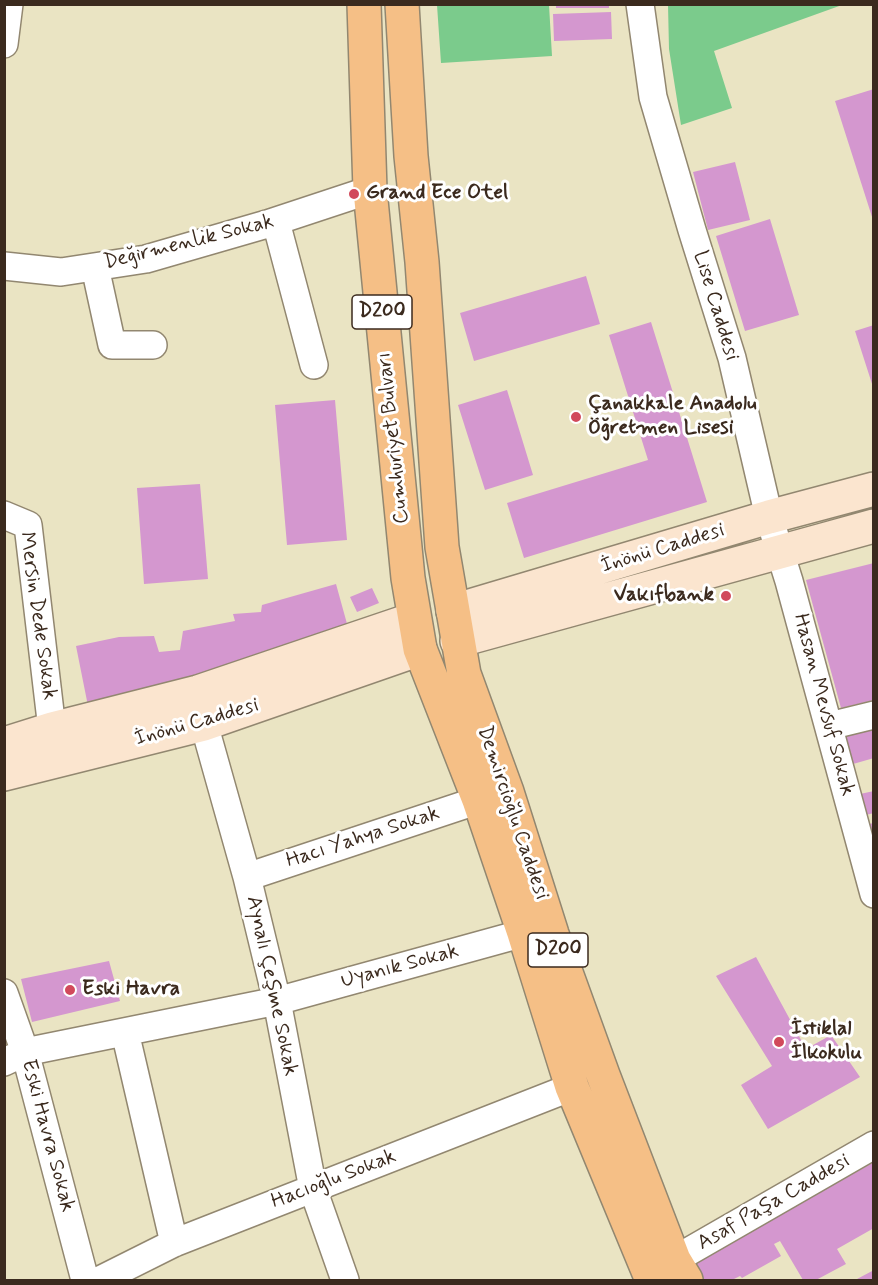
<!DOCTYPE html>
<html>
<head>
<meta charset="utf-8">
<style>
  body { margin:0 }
  #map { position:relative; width:878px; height:1285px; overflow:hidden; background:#eae4c3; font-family:Mynerve,sans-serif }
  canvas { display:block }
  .frame { position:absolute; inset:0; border:6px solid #3b2a1e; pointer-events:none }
</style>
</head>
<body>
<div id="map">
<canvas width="878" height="1285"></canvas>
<div class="frame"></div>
</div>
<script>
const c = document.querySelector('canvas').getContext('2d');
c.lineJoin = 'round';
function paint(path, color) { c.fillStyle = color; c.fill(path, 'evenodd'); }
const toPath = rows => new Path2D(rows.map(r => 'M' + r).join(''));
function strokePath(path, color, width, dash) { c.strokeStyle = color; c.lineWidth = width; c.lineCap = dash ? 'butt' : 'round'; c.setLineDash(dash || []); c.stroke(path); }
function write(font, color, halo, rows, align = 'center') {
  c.font = font + ' Mynerve,sans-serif'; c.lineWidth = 6; c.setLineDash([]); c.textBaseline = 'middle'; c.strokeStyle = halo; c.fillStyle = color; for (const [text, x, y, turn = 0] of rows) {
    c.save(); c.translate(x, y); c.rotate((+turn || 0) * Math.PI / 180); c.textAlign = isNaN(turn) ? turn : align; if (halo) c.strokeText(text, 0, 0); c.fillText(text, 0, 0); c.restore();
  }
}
paint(toPath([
  [437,5,549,5,552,56,441,63],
  [668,5,668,4,842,5,714,51,732,108,681,125,669,49]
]), '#7bcb8c');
paint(toPath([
  [556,4,609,4,609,8,556,8],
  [611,12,612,39,554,41,553,14],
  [874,89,874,220,873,220,835,101],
  [735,162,750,220,708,230,693,172],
  [770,219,799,315,745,331,716,236],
  [586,276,600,324,474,361,460,313],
  [651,322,707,502,524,558,507,503,648,460,609,335],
  [874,325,874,386,873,387,855,331],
  [507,390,533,475,485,490,458,405],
  [335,400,347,540,287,545,275,405],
  [200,484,208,579,144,584,137,488],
  [874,563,874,700,841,708,806,580],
  [336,584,349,631,89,711,76,646,119,637,154,636,159,652,180,650,183,631,235,621,233,614,261,612,262,605],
  [372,588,379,603,357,612,350,597],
  [874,728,874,758,853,764,845,736],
  [874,791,874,813,866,815,860,794],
  [874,823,874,841,869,824],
  [756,957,806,1049,831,1035,860,1077,768,1129,741,1085,772,1066,716,976],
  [109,961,120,1001,32,1022,21,979],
  [874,1162,874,1228,837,1249,846,1264,816,1280,803,1280,780,1241,774,1244,781,1256,742,1278,740,1276,732,1280,693,1280,686,1268],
  [874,1270,874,1280,858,1280,857,1279]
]), '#d497cf');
const street = toPath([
  [640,4,653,97,692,230,732,358,769,517,789,581,874,894],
  [4,44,9,4],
  [276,222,314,365],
  [4,266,61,272,146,259,267,224,370,190],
  [95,267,112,345,153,345],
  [4,515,28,525,52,729],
  [200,703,204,724,247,877,277,1001,313,1189,345,1280],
  [829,726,874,715],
  [247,877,479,800],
  [4,993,25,1052,85,1280],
  [125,1032,174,1243],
  [4,1062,25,1052,277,1001,524,933],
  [674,1260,874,1145],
  [100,1280,174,1243,572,1087]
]);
const secondary = toPath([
  [453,611,769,517,874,489],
  [457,641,874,526],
  [4,744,52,729,198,692,414,619],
  [4,774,204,724,420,649]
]);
const highway = toPath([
  [364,4,370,190,408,578,420,649,479,800,524,933,572,1087,652,1280],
  [402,4,411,156,422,262,442,547,464,674,507,792,552,934,603,1075,674,1260,686,1280]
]);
strokePath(street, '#928770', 30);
strokePath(secondary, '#928770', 36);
strokePath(highway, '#928770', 36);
strokePath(street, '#fff', 27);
strokePath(secondary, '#fbe5cf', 33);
strokePath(highway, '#f5bf86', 33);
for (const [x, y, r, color] of [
  [354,194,6,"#d1495b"],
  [576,417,6,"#d1495b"],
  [726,596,6,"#d1495b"],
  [70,990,6,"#d1495b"],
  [779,1042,6,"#d1495b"]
]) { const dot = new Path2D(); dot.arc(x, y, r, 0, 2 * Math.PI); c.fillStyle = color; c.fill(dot); strokePath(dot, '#fff', 2); }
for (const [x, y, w] of [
  [382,312,60],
  [558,950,60]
]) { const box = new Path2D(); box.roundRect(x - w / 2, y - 17, w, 34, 4.5); c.fillStyle = '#fff'; c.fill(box); strokePath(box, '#3b2a1e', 1.5); }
write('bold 20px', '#3b2a1e', null, [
  ["D200",382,312],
  ["D200",558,950]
]);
write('bold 21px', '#3b2a1e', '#fff', [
  ["Grand Ece Otel",366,194],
  ["Çanakkale Anadolu",588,405],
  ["Öğretmen Lisesi",588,429],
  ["Vakıfbank",714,596,"right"],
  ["Eski Havra",82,990],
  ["İstiklal",791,1030],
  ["İlkokulu",791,1054]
], 'left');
write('21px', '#3b2a1e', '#fff', [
  ["Değirmenlik Sokak",189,243,-14],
  ["Lise Caddesi",715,306,73],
  ["Cumhuriyet Bulvarı",394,438,-96],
  ["İnönü Caddesi",663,549,-17],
  ["Mersin Dede Sokak",37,616,82],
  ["Hasan Mevsuf Sokak",823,705,75],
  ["İnönü Caddesi",197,723,-16],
  ["Demircioğlu Caddesi",512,813,71],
  ["Hacı Yahya Sokak",363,838,-18],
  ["Uyanık Sokak",400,967,-15],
  ["Aynalı Çeşme Sokak",271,986,78],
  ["Eski Havra Sokak",47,1136,75],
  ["Hacıoğlu Sokak",334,1180,-21],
  ["Asaf Paşa Caddesi",774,1203,-30]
]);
</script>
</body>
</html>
